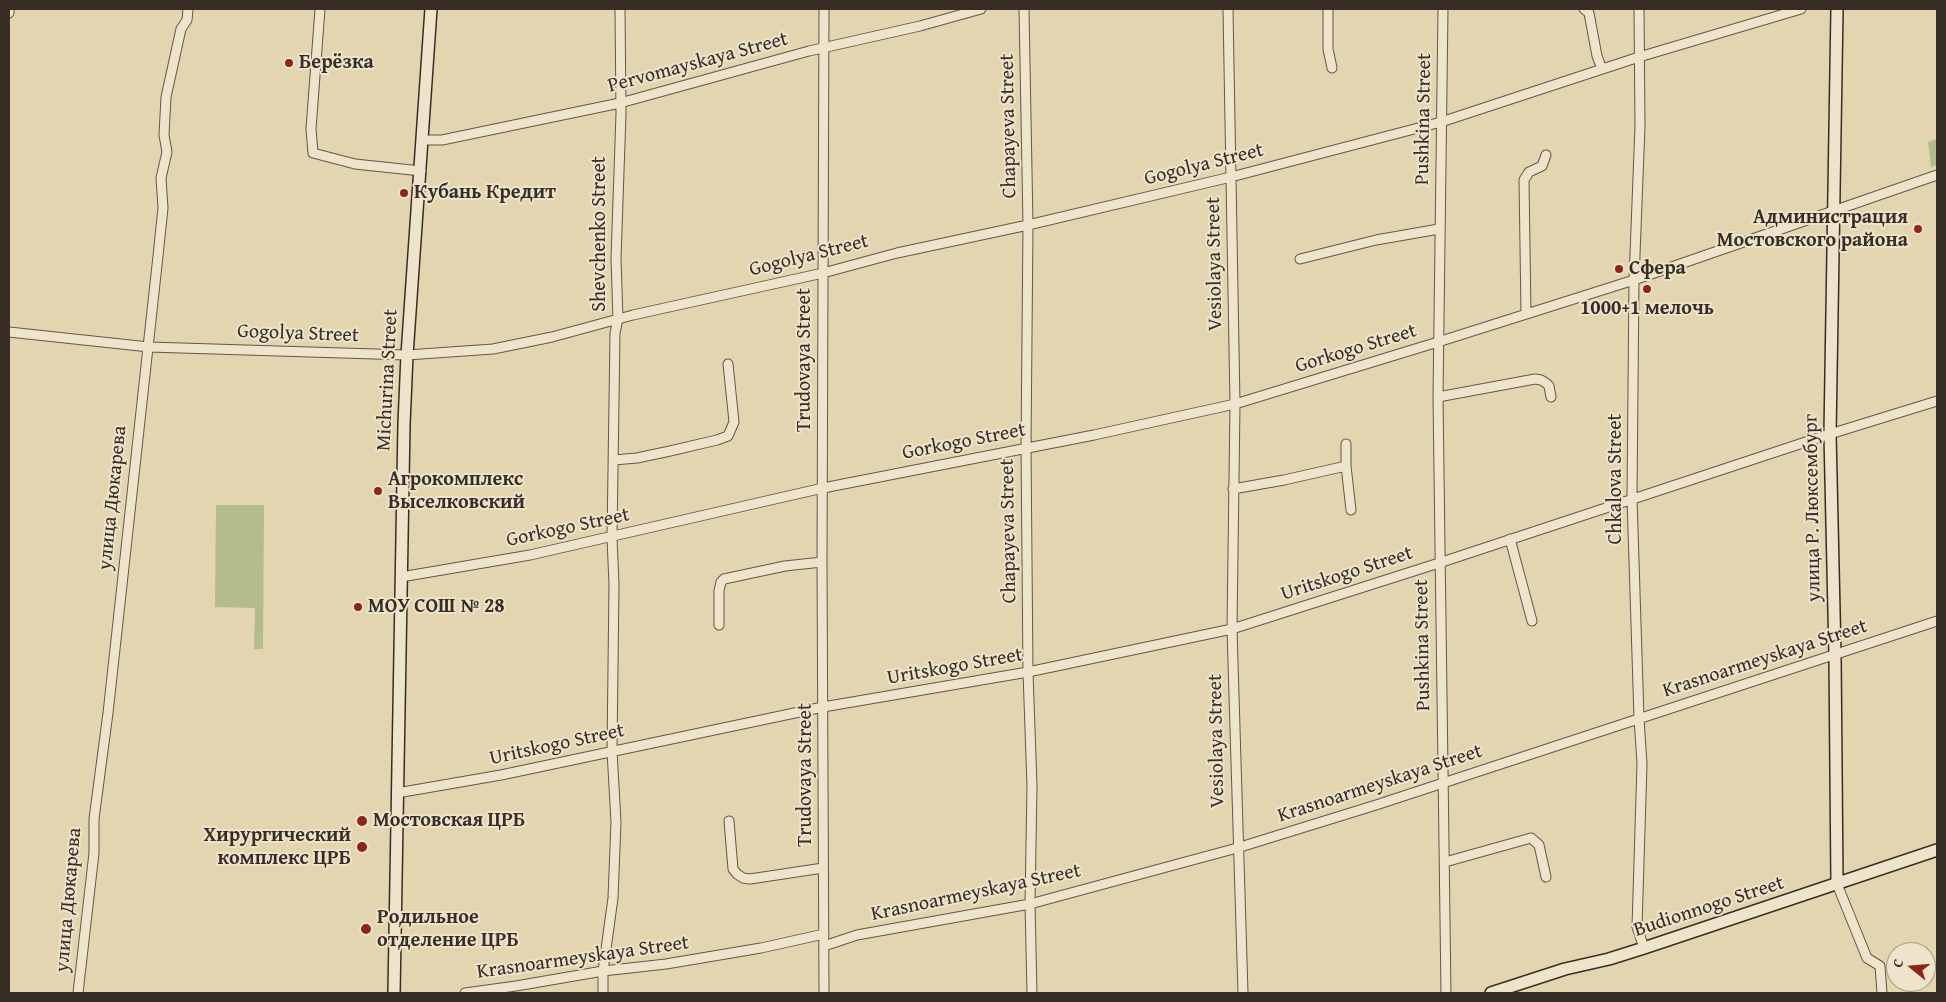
<!DOCTYPE html>
<html>
<head>
<meta charset="utf-8">
<style>
  body { margin:0 }
  #map { position:relative; width:1946px; height:1002px; overflow:hidden; background:#e3d5af; font-family:"Gentium Book Plus",serif }
  canvas { display:block }
  .frame { position:absolute; inset:0; border:10px solid #382d25; pointer-events:none }
  .north { position:absolute; left:1886px; top:942px; width:50px; height:50px; box-sizing:border-box; background:#ede4cb; border:1px solid #a59b89; border-radius:50%; rotate:287deg; font-size:14px; font-weight:700; line-height:20px; text-align:center; color:#382d25 }
  .north::after { content:''; display:block; margin:auto; width:18px; height:22px; background:#8f2418; clip-path:polygon(50% 0,100% 100%,50% 72%,0 100%) }
</style>
</head>
<body>
<div id="map">
<canvas width="1946" height="1002"></canvas>
<div class="frame"></div>
<div class="north">С</div>
</div>
<script>
const c = document.querySelector('canvas').getContext('2d');
c.lineJoin = 'round';
function paint(path, color) { c.fillStyle = color; c.fill(path, 'evenodd'); }
const toPath = rows => new Path2D(rows.map(r => 'M' + r).join(''));
function strokePath(path, color, width, dash) { c.strokeStyle = color; c.lineWidth = width; c.lineCap = dash ? 'butt' : 'round'; c.setLineDash(dash || []); c.stroke(path); }
function write(font, color, halo, rows, align = 'center') {
  c.font = font + ' "Gentium Book Plus",serif'; c.lineWidth = 4; c.setLineDash([]); c.textBaseline = 'middle'; c.strokeStyle = halo; c.fillStyle = color; for (const [text, x, y, turn = 0] of rows) {
    c.save(); c.translate(x, y); c.rotate((+turn || 0) * Math.PI / 180); c.textAlign = isNaN(turn) ? turn : align; if (halo) c.strokeText(text, 0, 0); c.fillText(text, 0, 0); c.restore();
  }
}
paint(toPath([
  [1937,139,1937,165,1931,167,1928,142],
  [216,505,264,505,263,649,254,649,255,608,215,607]
]), '#b3bd8b');
const street = toPath([
  [320,9,311,129,313,153,355,164,421,171],
  [1024,9,1028,225,1026,447,1028,672,1032,786,1030,904,1032,993],
  [1228,9,1235,404,1232,629,1243,993],
  [1328,9,1328,49,1332,68],
  [1443,9,1438,397,1446,993],
  [1584,9,1589,13,1597,56,1602,69],
  [1639,9,1640,126,1634,280,1632,498,1639,718,1642,764,1637,927,1644,948],
  [9,13,9,9],
  [423,140,442,140,620,103,809,51,920,26,981,9],
  [1300,259,1376,240,1439,229],
  [1526,314,1524,180,1529,172,1542,166,1546,155],
  [9,332,149,347,407,355,493,349,552,337,633,315,823,273,897,253,1028,225,1231,177,1441,122,1639,57,1801,9],
  [1438,397,1535,379,1541,380,1546,383,1549,386,1551,397],
  [1346,444,1346,466,1351,510],
  [614,460,637,458,670,451,717,440,728,436,734,422,728,364],
  [1233,489,1284,480,1346,466],
  [1510,539,1532,621],
  [401,577,530,555,823,488,1094,435,1235,404,1438,342,1634,280,1937,175],
  [719,625,719,591,721,582,724,579,785,566,822,562],
  [397,793,501,775,823,707,1028,672,1232,629,1439,563,1830,434,1937,401],
  [729,821,733,869,737,874,743,878,750,879,823,868],
  [1445,862,1531,838,1539,845,1546,877],
  [1837,884,1867,958,1880,966,1882,993],
  [824,946,857,935,1030,904,1237,848,1376,805,1937,621],
  [78,993,94,853,94,819,108,713,158,256,163,208,161,178,167,152,164,135,166,97,181,29,187,20,188,9],
  [465,993,516,986,603,971,666,964,761,948,824,934],
  [603,993,603,971,613,898,616,822,612,751,614,584,612,538,615,333,618,319,616,258,621,114,620,9],
  [824,993,822,562,824,9]
]);
const secondary = toPath([
  [1837,9,1830,434,1835,656,1837,884],
  [394,993,404,424,407,355,431,9],
  [1491,993,1565,969,1609,959,1644,948,1937,850]
]);
strokePath(street, '#635748', 11);
strokePath(secondary, '#382d25', 14);
strokePath(street, '#ede4cb', 9);
strokePath(secondary, '#ede4cb', 11);
for (const [x, y, r, color] of [
  [289,63,5,"#8f2418"],
  [404,193,5,"#8f2418"],
  [1918,229,5,"#8f2418"],
  [1619,269,5,"#8f2418"],
  [1647,289,5,"#8f2418"],
  [378,491,5,"#8f2418"],
  [358,607,5,"#8f2418"],
  [362,821,6,"#8f2418"],
  [362,847,6,"#8f2418"],
  [366,929,6,"#8f2418"]
]) { const dot = new Path2D(); dot.arc(x, y, r, 0, 2 * Math.PI); c.fillStyle = color; c.fill(dot); strokePath(dot, '#ede4cb', 2); }
write('bold 20px', '#382d25', '#ede4cb', [
  ["Берёзка",299,63],
  ["Кубань Кредит",414,193],
  ["Администрация",1908,218,"right"],
  ["Мостовского района",1908,241,"right"],
  ["Сфера",1629,269],
  ["1000+1 мелочь",1647,309,"center"],
  ["Агрокомплекс",388,480],
  ["Выселковский",388,503],
  ["МОУ СОШ № 28",368,607],
  ["Мостовская ЦРБ",373,821],
  ["Хирургический",351,836,"right"],
  ["комплекс ЦРБ",351,859,"right"],
  ["Родильное",377,918],
  ["отделение ЦРБ",377,941]
], 'left');
write('20px', '#382d25', '#ede4cb', [
  ["Pervomayskaya Street",698,63,-15],
  ["Pushkina Street",1424,119,-89],
  ["Chapayeva Street",1009,126,-91],
  ["Gogolya Street",1204,165,-14],
  ["Shevchenko Street",600,234,-90],
  ["Gogolya Street",809,256,-14],
  ["Vesiolaya Street",1215,264,-91],
  ["Gogolya Street",298,334,2],
  ["Gorkogo Street",1356,349,-17],
  ["Trudovaya Street",805,360,-90],
  ["Michurina Street",388,380,-87],
  ["Gorkogo Street",964,442,-11],
  ["Chkalova Street",1616,479,-90],
  ["улица Дюкарева",113,498,-84],
  ["улица Р. Люксембург",1813,508,-91],
  ["Gorkogo Street",568,528,-12],
  ["Chapayeva Street",1009,531,-91],
  ["Uritskogo Street",1347,574,-18],
  ["Pushkina Street",1423,645,-91],
  ["Krasnoarmeyskaya Street",1765,659,-18],
  ["Uritskogo Street",955,667,-10],
  ["Vesiolaya Street",1217,741,-91],
  ["Uritskogo Street",557,745,-12],
  ["Trudovaya Street",806,775,-90],
  ["Krasnoarmeyskaya Street",1380,784,-18],
  ["Krasnoarmeyskaya Street",976,893,-12],
  ["улица Дюкарева",69,900,-85],
  ["Budionnogo Street",1709,907,-18],
  ["Krasnoarmeyskaya Street",583,958,-8]
]);
</script>
</body>
</html>
